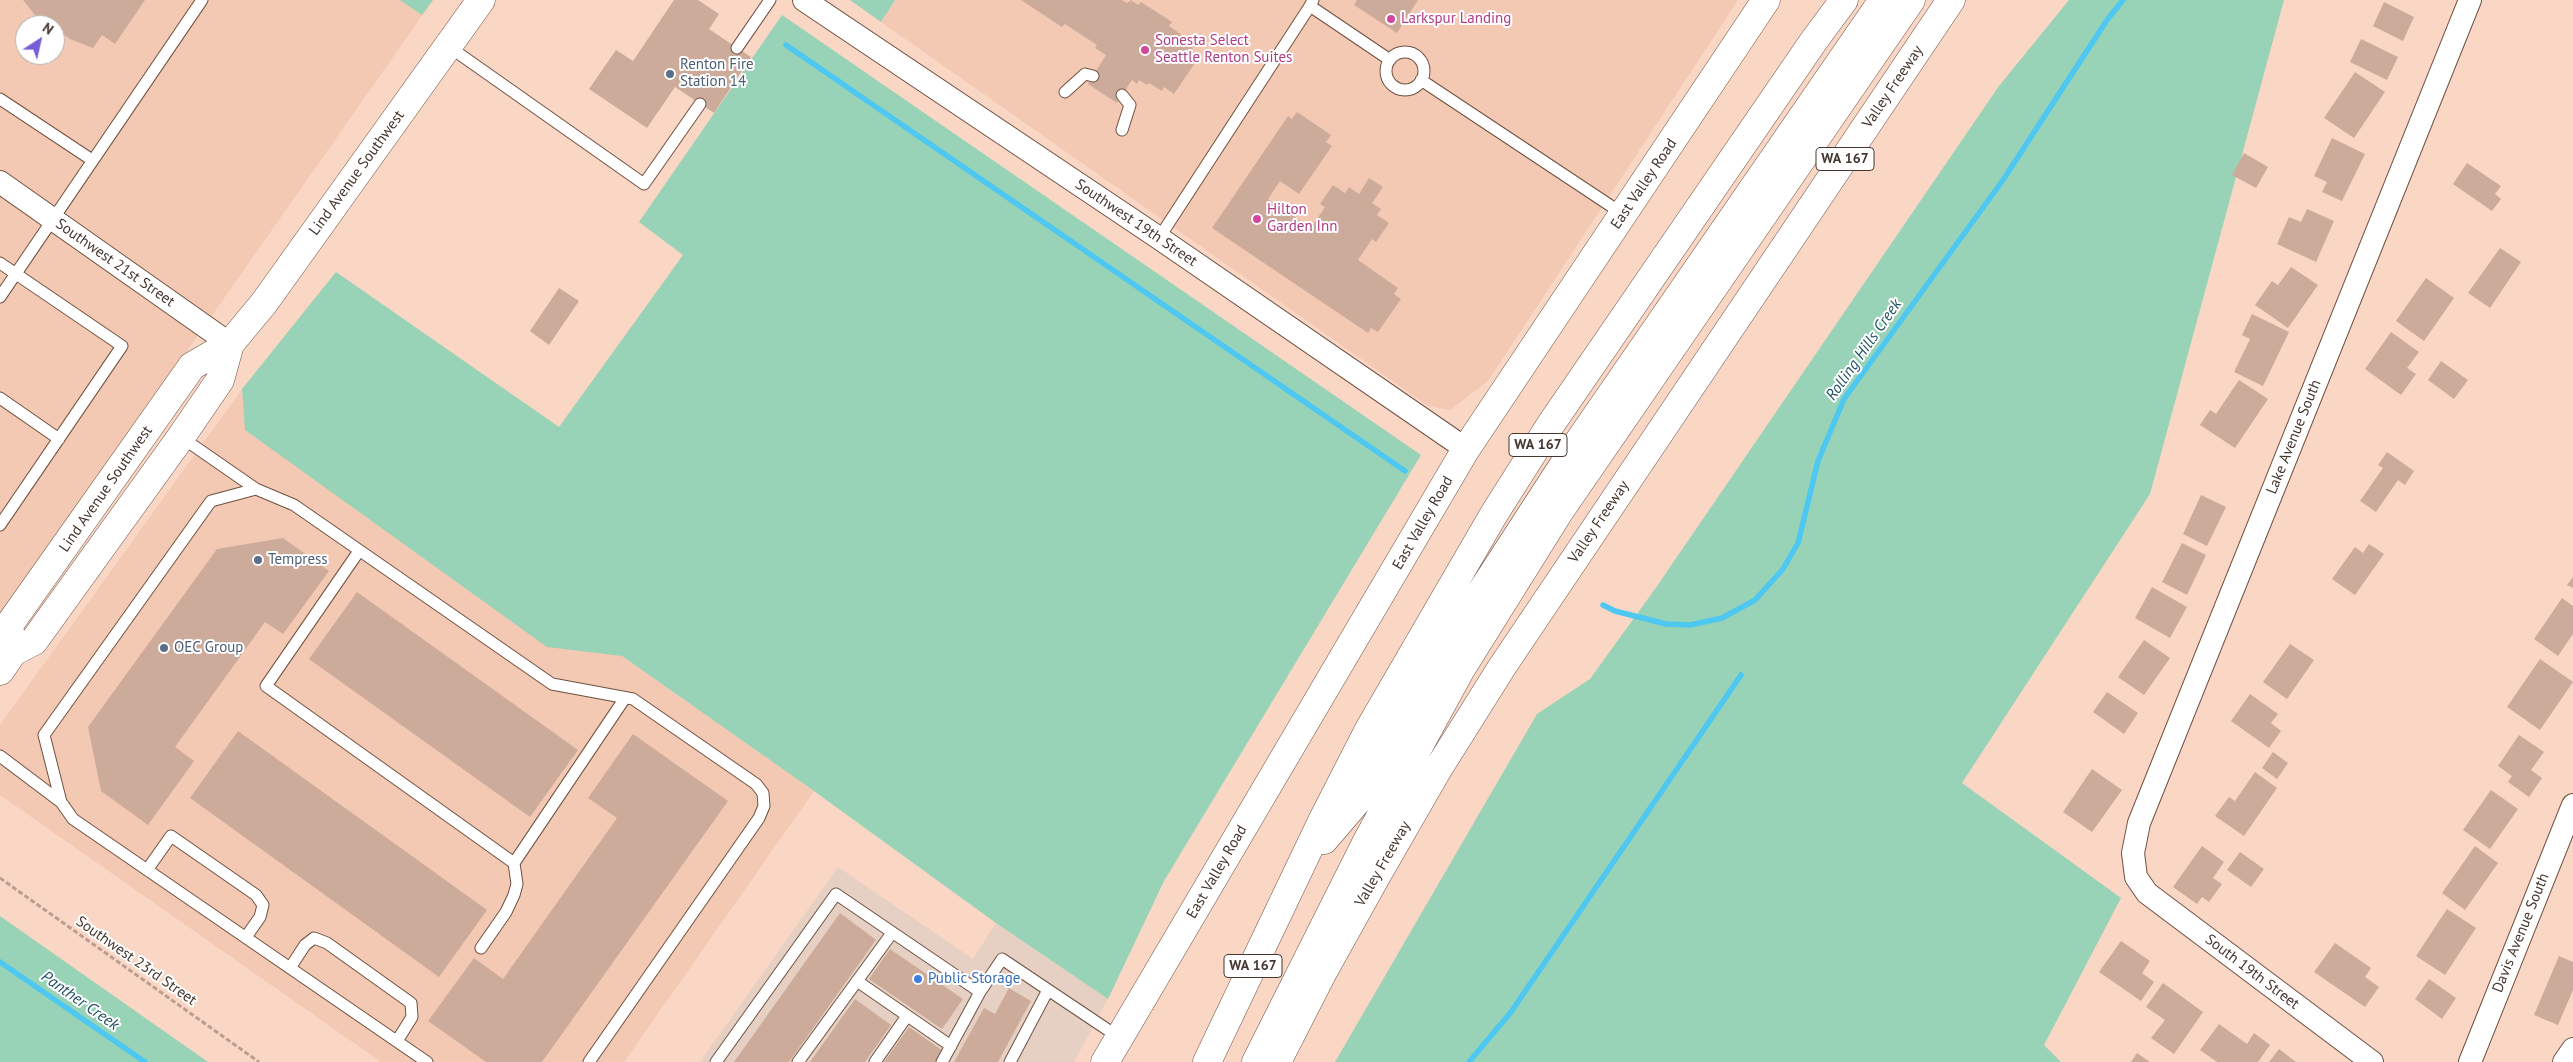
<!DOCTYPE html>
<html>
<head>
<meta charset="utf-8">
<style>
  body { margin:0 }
  #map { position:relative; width:2573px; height:1062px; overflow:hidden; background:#fad6c5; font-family:"PT Sans",sans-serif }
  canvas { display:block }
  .north { position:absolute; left:15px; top:15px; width:50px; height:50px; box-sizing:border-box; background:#fff; border:1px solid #b5afac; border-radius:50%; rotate:35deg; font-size:14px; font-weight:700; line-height:20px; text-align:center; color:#453730 }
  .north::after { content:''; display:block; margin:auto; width:18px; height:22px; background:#765dd7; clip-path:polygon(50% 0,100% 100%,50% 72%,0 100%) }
</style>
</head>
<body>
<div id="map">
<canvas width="2573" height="1062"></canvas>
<div class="north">N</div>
</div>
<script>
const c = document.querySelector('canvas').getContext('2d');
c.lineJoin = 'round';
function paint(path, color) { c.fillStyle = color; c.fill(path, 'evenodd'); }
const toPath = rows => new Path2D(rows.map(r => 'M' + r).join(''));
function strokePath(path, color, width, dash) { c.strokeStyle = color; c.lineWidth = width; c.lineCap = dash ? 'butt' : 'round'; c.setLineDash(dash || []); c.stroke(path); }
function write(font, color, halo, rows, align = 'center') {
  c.font = font + ' "PT Sans",sans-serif'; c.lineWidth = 4; c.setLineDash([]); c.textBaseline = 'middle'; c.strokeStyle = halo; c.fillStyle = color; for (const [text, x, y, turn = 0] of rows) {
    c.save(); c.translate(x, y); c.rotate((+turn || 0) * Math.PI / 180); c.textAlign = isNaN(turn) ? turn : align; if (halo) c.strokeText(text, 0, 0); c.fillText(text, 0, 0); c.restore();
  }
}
paint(toPath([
  [0,0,433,0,0,618],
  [25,25,55,25,55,55,25,55],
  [895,0,1738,0,1488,381,1450,410,1428,406,881,22],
  [242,389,814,791,624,1062,381,1062,0,795,0,725]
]), '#f4c9b3');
paint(toPath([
  [838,867,973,959,996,923,1108,999,1074,1062,700,1062]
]), '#e6d0c3');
paint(toPath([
  [400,0,433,0,422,15],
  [850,0,895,0,881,22],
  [2069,0,2284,0,2150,494,1962,783,2121,898,2044,1045,2061,1062,1335,1062,1537,714,1590,679,1655,589,1999,86],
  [782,15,1421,455,1164,881,1108,999,996,923,814,791,622,656,547,647,245,430,242,389,336,272,559,427,683,255,639,222],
  [0,916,208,1062,0,1062]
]), '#98d3b7');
strokePath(toPath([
  [786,45,1405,471],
  [1603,605,1615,611,1666,624,1690,625,1722,618,1755,600,1783,569,1798,543,1818,461,1844,399,2003,180,2107,20,2123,0],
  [0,962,145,1062],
  [1469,1062,1511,1012,1741,675]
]), '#4fc8f1', 5.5);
paint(toPath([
  [23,0,145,0,115,44,102,35,93,48,70,39,55,29,55,25,49,25,35,15],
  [674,0,698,0,719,14,709,29,751,57,714,113,675,87,647,128,589,89,616,50,633,61],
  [1021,0,1122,0,1127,3,1131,0,1138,5,1141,2,1172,22,1169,26,1182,35,1179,39,1193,48,1190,52,1199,57,1174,94,1164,87,1162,91,1149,83,1147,85,1139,80,1137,84,1132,80,1117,103,1088,84,1106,55,1095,48,1097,45,1065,24,1062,27],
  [1357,0,1418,0,1397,33,1354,5],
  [2384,2,2414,17,2403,41,2373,26],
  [2361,39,2398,57,2387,80,2350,62],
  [2355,72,2385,92,2354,138,2324,118],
  [1297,112,1331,135,1326,142,1332,146,1299,194,1280,181,1268,199,1311,228,1325,207,1320,204,1333,185,1345,193,1349,187,1359,194,1369,178,1383,187,1372,203,1381,209,1377,215,1389,223,1376,242,1372,239,1358,260,1398,288,1394,294,1401,299,1378,332,1371,328,1368,333,1212,228,1288,116,1292,119],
  [2332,138,2365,154,2342,201,2322,192,2327,182,2314,176],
  [2244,153,2268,167,2256,188,2232,175],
  [2467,163,2501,186,2495,194,2501,199,2492,211,2453,184],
  [2307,209,2334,221,2316,262,2277,244,2289,217,2301,222],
  [2500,248,2521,262,2490,308,2468,293],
  [2291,267,2318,285,2288,328,2255,305,2272,281,2278,285],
  [2426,278,2454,298,2424,341,2396,321],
  [559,288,579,301,549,345,530,331],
  [2252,314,2289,332,2263,386,2234,372,2250,339,2242,335],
  [2391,332,2419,352,2407,368,2416,374,2401,395,2365,369],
  [2441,361,2468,380,2454,399,2428,380],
  [2239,380,2268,399,2235,448,2200,425,2210,410,2216,414],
  [2387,452,2414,471,2405,485,2398,480,2376,512,2360,501,2383,468,2378,465],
  [2201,495,2226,507,2207,546,2183,534],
  [283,538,329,571,283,634,265,622,175,747,194,761,148,825,101,791,88,727,217,549],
  [2182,543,2206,555,2187,595,2162,582],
  [2369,544,2384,554,2355,595,2332,579,2355,547,2363,553],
  [2573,577,2573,588,2567,585],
  [2152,587,2187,607,2170,638,2135,618],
  [357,592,578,750,530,817,309,659],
  [2562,598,2573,606,2573,634,2558,656,2534,639],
  [2144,640,2170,658,2144,695,2118,677],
  [2290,644,2314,660,2287,699,2263,682],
  [2540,659,2573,682,2540,730,2507,707],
  [2107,692,2138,713,2124,734,2093,712],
  [2250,694,2278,714,2271,723,2281,731,2269,748,2231,721],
  [238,731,487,910,439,977,190,798],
  [633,734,728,801,542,1062,486,1062,428,1021,474,958,503,979,617,818,588,798],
  [2519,735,2544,752,2531,770,2542,778,2529,797,2508,782,2512,776,2498,766],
  [2273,752,2288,763,2277,779,2262,768],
  [2092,769,2122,790,2092,832,2063,812],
  [2255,772,2277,788,2244,836,2215,816,2229,797,2235,801],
  [2491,790,2518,809,2490,849,2463,830],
  [2202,846,2224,862,2213,878,2222,884,2209,902,2202,897,2197,904,2173,887],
  [2475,846,2498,863,2465,910,2442,893],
  [2240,852,2264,869,2251,887,2227,870],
  [2447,909,2476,928,2445,975,2416,956],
  [840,913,876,940,789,1062,734,1062],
  [2121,941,2150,961,2142,973,2154,982,2141,1001,2099,972],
  [2335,943,2371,968,2365,977,2379,987,2365,1007,2314,972],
  [890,949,963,999,942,1029,869,979],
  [2559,956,2573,962,2573,990,2558,1025,2534,1015],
  [2429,979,2456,998,2442,1019,2415,999],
  [2163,983,2203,1012,2174,1054,2151,1038,2165,1020,2146,1007],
  [1009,988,1031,1001,998,1062,954,1062,984,1008,995,1014],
  [855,999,891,1025,865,1062,810,1062],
  [2219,1024,2247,1044,2254,1033,2270,1045,2258,1062,2217,1062,2200,1050],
  [909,1027,943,1051,935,1062,884,1062],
  [2279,1049,2296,1062,2269,1062],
  [2137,1053,2150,1062,2131,1062]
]), '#cdab9a');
const service = toPath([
  [1313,0,1310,6,1390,60],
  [448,46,644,184,700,104],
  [737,48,770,0],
  '1386 71a19 19 0 1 1 38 0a19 19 0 1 1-38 0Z',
  [1421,80,1623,214],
  [1065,92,1085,74,1093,76],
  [0,99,92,160],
  [1122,130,1130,105,1122,95],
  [1159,238,1310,6],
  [0,263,122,346,0,525],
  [0,297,202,0],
  [0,398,59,439],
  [181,437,256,489,294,505,552,684,633,699,756,784,763,793,764,806,759,818,589,1062],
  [359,551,266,686,514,863,625,698],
  [0,756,61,802,73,819,427,1062],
  [61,802,44,735,211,501,256,489],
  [147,870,171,836,256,895,263,905,260,917,246,937],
  [481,948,506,912,514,895,517,884,514,863],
  [290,968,305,945,314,938,327,943,411,1003,412,1017,397,1041],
  [857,981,951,1046],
  [716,1062,836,894,980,992,1002,959,1120,1038],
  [798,1062,892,933],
  [875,1062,907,1016],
  [942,1062,980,992],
  [1010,1062,1048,990]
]);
const minor = toPath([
  [804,0,1159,238,1466,449],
  [0,182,230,344],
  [2372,1062,2147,893,2136,877,2133,853,2139,823,2470,0],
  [2470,1062,2573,805],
  [2564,1062,2573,1049]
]);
const tertiary = toPath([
  [1105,1062,1466,449,1766,0]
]);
const secondary = toPath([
  [13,652,9,625,192,366,230,344,264,303,481,0],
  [0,671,13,652,34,641,181,437,220,380,230,344]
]);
const motorway = toPath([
  [1324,840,1360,798,1435,663,1577,444,1883,0],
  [1207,1062,1323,819,1368,731,1494,514,1551,424,1813,42,1844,0],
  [1256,1062,1366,843,1461,669,1559,512,1911,0],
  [1277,1062,1323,972,1377,875,1438,769,1502,667,1951,0]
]);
strokePath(service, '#6f5141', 13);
strokePath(minor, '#6f5141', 24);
strokePath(tertiary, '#6f5141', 29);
strokePath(secondary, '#6f5141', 29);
strokePath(motorway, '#6f5141', 29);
strokePath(toPath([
  [0,878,259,1062]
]), '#bb9e91', 3, [5, 2.5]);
strokePath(service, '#fff', 11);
strokePath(minor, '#fff', 22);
strokePath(tertiary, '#fff', 28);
strokePath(secondary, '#fff', 28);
strokePath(motorway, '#fff', 28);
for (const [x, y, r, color] of [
  [1391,19,5,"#d1479c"],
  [1145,50,5,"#d1479c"],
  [670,74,5,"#5c6f8a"],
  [1257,219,5,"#d1479c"],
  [258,560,5,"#5c6f8a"],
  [164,648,5,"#5c6f8a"],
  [918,979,5,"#3f7fe0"]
]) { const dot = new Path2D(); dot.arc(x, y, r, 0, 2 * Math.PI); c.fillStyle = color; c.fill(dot); strokePath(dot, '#fff', 2); }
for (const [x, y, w] of [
  [1845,159,58],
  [1538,445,58],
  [1253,966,58]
]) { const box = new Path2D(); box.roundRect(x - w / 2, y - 11.5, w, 23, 4); c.fillStyle = '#fff'; c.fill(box); strokePath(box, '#453730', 1); }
write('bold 14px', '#453730', null, [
  ["WA 167",1845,159],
  ["WA 167",1538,445],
  ["WA 167",1253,966]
]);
write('15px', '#b23c85', '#fff', [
  ["Larkspur Landing",1401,19],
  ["Sonesta Select",1155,41],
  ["Seattle Renton Suites",1155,58],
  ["Hilton",1267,210],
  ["Garden Inn",1267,227]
], 'left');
write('15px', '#4e5e75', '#fff', [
  ["Renton Fire",680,65],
  ["Station 14",680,82],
  ["Tempress",268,560],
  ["OEC Group",174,648]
], 'left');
write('15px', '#453730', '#fff', [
  ["Valley Freeway",1893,87,-56],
  ["Lind Avenue Southwest",357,173,-54],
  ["East Valley Road",1644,184,-56],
  ["Southwest 19th Street",1136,223,34],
  ["Southwest 21st Street",115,263,35],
  ["Lake Avenue South",2294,437,-68],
  ["Lind Avenue Southwest",106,489,-55],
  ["Valley Freeway",1599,522,-56],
  ["East Valley Road",1423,523,-60],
  ["Valley Freeway",1383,864,-60],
  ["East Valley Road",1217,872,-60],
  ["Davis Avenue South",2521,933,-68],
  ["Southwest 23rd Street",136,961,35],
  ["South 19th Street",2252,972,37]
]);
write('15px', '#366cbe', '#fff', [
  ["Public Storage",928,979]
], 'left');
write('italic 16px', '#1f5162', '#fff', [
  ["Rolling Hills Creek",1864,350,-55],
  ["Panther Creek",80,1001,35]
]);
</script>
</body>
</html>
